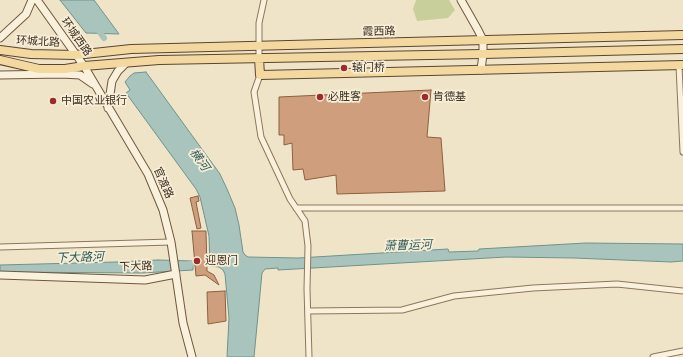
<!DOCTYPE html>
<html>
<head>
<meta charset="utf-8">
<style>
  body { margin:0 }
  canvas { display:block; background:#f0e4c8 }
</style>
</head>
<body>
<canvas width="683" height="357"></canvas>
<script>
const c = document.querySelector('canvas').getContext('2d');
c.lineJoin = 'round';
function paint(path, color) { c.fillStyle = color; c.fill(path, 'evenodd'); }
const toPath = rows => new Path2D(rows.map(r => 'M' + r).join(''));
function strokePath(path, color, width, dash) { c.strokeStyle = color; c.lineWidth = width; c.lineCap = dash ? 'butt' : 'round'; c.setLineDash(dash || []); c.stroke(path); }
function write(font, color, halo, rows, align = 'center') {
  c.font = font + ' "Times New Roman","Noto Sans SC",serif'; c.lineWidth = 3.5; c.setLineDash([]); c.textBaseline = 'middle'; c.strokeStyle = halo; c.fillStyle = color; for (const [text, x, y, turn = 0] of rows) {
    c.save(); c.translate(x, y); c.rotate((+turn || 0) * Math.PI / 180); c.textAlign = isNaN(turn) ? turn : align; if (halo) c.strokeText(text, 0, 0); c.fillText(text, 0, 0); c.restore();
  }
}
paint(toPath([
  [416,0,449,0,455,10,448,18,417,21,413,9]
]), '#c9cf9b');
const water = toPath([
  [60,0,94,0,119,34,86,33,60,0],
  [146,72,220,174,227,189,235,208,239,225,243,252,245,255,248,257,298,258,448,249,449,252,478,251,479,249,586,243,683,244,683,261,671,262,574,258,506,257,278,270,278,268,265,269,262,273,254,357,227,357,229,318,225,274,223,270,219,267,210,266,209,236,200,197,196,189,126,93,130,90,125,82,130,76,134,73,146,72],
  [158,260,193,261,193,270,142,273,0,272,0,265,116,262,158,260]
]);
paint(water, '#a9c4bc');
strokePath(water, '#6f938a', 1);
strokePath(toPath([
  [97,28,104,38],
  [190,264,218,260]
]), '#a9c4bc', 6);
const building = toPath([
  [431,90,427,137,441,138,445,191,337,194,336,175,305,180,303,169,293,170,292,143,284,145,284,135,279,135,279,97,431,90],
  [198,196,199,201,196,202,201,228,197,229,190,198,198,196],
  [192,231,206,231,207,271,214,275,219,285,205,275,196,276,192,231],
  [225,291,226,321,208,324,207,292,225,291]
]);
paint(building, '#cf9f7d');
strokePath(building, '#8d5f41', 1);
const street = toPath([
  [259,58,259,23,264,0],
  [679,66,683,152],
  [260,75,254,92,261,137,290,199,305,221,308,246,307,289,309,357],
  [296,208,683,208],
  [0,247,171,242],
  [308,311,402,310,454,296,533,288,617,284,683,291],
  [653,357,683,351]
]);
const secondary = toPath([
  [37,0,84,66,148,174,163,210,171,242,183,323,192,357],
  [461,0,478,30,483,40,483,54,481,70],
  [0,38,26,14,32,0],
  [0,75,62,74,80,75,93,84],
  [108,108,112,81,118,71,126,63],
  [0,275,145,280,176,274]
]);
const primary = toPath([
  [0,50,31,54,75,55,131,49,683,35],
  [259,58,260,75,683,65],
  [0,60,39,69,65,69,84,66,159,60,483,54,683,49]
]);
strokePath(street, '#8d765c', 7);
strokePath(secondary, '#6f573f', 9);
strokePath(primary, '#5b4430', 10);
strokePath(street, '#faf1dc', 5);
strokePath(secondary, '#faf1dc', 7);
strokePath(primary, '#f3d9a0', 8);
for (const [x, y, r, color] of [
  [344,68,4,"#9e2a2b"],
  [320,97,4,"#9e2a2b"],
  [425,97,4,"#9e2a2b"],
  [53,101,4,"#9e2a2b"],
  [197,261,4,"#9e2a2b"]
]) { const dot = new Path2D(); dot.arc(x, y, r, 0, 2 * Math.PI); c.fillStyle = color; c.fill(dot); strokePath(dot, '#f7eed8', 1.5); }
write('11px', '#3d2e20', '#f7eed8', [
  ["霞西路",379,32,-1],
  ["环城西路",76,37,55],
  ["环城北路",38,42,3],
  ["官渡路",163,183,66],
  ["下大路",136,267,-2]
]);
write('11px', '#3d2e20', '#f7eed8', [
  ["辕门桥",352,68],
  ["必胜客",328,97],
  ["肯德基",433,97],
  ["中国农业银行",61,101],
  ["迎恩门",205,261]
], 'left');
write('italic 12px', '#2f5d5a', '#f7eed8', [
  ["横河",199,160,55],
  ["萧曹运河",408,246,-2],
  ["下大路河",80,258,-2]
]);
</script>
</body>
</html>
